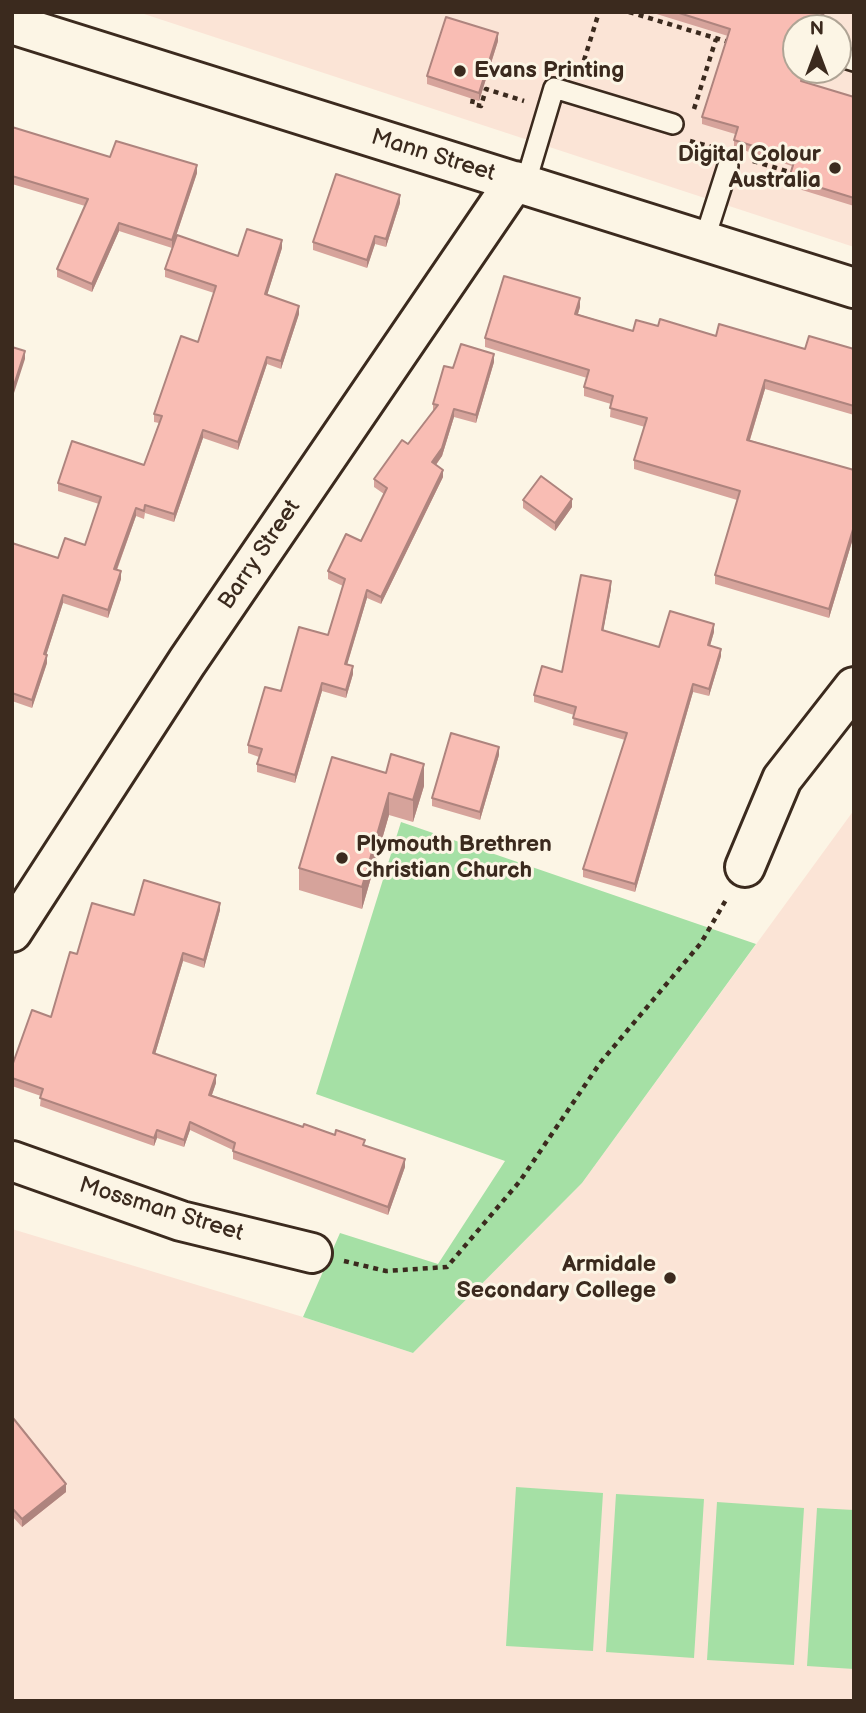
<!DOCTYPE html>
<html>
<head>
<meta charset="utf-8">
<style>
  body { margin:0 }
  #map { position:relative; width:866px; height:1713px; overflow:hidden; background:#fcf5e5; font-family:"Balsamiq Sans",sans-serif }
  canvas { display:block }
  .frame { position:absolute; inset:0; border:14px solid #3b2a1e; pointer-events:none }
  .north { position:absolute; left:782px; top:14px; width:70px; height:70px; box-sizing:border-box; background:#fcf5e5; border:2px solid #afa495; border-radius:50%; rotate:0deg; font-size:19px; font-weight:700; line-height:28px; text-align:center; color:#3b2a1e }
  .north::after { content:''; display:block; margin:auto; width:24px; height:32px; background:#3b2a1e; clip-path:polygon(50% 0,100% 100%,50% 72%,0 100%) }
</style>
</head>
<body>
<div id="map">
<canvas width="866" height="1713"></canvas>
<div class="frame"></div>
<div class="north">N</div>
</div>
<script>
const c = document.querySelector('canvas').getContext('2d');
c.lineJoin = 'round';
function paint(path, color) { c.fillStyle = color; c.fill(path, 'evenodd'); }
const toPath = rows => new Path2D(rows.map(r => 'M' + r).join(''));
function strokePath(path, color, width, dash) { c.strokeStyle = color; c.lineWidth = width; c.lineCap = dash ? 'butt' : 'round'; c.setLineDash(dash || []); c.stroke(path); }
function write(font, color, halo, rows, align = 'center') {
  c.font = font + ' "Balsamiq Sans",sans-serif'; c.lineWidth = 6; c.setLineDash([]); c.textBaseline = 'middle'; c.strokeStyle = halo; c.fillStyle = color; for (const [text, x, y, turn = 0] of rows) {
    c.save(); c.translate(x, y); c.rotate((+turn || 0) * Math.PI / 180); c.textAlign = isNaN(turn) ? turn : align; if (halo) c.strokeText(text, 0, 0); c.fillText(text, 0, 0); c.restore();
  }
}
paint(toPath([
  [138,12,854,12,854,247],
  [796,28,838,28,838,70,796,70],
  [854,810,854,1701,12,1701,12,1229,303,1317,413,1353,582,1183]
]), '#fbe4d6');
paint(toPath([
  [401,822,756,944,582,1183,413,1353,303,1317,340,1233,438,1264,505,1161,316,1094],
  [516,1487,603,1493,593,1651,506,1646],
  [616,1494,704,1499,694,1658,606,1652],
  [717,1502,804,1508,794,1665,707,1660],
  [817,1508,854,1510,854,1669,807,1666]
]), '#a5e0a5');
const lane = toPath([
  [838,56,854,61],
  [525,185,554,88,673,124],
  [704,241,728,166]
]);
const street = toPath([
  [12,24,854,288],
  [745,867,782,779,854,687],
  [12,932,187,662,515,181],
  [12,1161,181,1221,312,1253]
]);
strokePath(lane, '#3b2a1e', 24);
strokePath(street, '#3b2a1e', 44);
strokePath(toPath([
  [629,12,732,43],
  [829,28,832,19],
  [581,70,599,12],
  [473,99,472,104,481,106,486,89,524,101],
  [694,109,716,39],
  [690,141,712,147],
  [753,161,793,173],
  [344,1261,386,1271,447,1267,520,1181,600,1063,701,943,727,898]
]), '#3b2a1e', 4.5, [5, 5]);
strokePath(lane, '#fcf5e5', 19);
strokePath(street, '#fcf5e5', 38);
paint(toPath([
  [650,12,825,12,803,82,854,97,854,206,789,186,789,178,792,166,734,147,734,140,735,134,702,124,702,117,728,36],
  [498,41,479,101,427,84,427,76],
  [12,127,110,157,197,173,172,248,119,231,92,292,57,277,57,269,85,206,12,184],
  [400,203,386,247,375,244,367,268,313,250,313,242],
  [282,248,267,295,299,314,281,369,267,364,238,450,203,438,174,522,145,513,144,519,136,516,117,570,121,579,108,618,63,603,46,655,47,663,32,708,12,701,12,543,58,558,85,545,99,504,58,491,58,483,144,465,159,423,154,422,154,414,198,342,214,293,165,277,165,269],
  [580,307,578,314,633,331,658,326,716,336,805,349,854,349,854,415,765,389,750,440,854,470,854,535,829,618,715,584,715,575,737,500,634,469,634,460,645,427,610,417,611,404,584,396,584,387,587,378,485,347,485,338],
  [494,362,476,423,454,417,442,456,436,465,443,477,381,604,367,598,347,664,353,674,346,698,322,691,295,783,257,772,257,764,259,757,248,753,248,745,281,691,328,635,343,586,328,579,328,571,361,541,384,494,374,487,374,479,408,444,433,411,433,404,453,368],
  [523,500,572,507,555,531,523,508],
  [611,589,603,631,659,647,714,632,710,645,721,656,709,696,693,692,635,892,583,877,583,869,625,740,573,725,574,715,534,702,534,695,562,672],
  [499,755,480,820,432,806,432,798],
  [332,757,424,786,413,822,389,815,362,909,299,890,299,868],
  [220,910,204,968,183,961,155,1054,216,1083,212,1095,303,1127,365,1146,405,1167,388,1215,233,1159,233,1150,190,1130,184,1147,157,1138,154,1146,40,1106,41,1096,12,1086,12,1066,51,1017,77,954,134,915],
  [12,1419,66,1492,22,1527,12,1516]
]), '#d6a39b');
paint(toPath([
  [822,12,825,12,820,28,818,28],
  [498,33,498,41,479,101,479,93],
  [805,70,807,70,801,89,801,81],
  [197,165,197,173,172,248,172,240],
  [400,195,400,203,386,247,386,239],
  [119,223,119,231,92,292,92,284],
  [375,236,375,244,367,268,367,260],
  [282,240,282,248,265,302,265,294],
  [580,298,580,307,575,323,575,314],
  [299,306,299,314,281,369,281,361],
  [25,351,25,359,14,393,14,385],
  [494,354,494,362,476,423,476,415],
  [267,357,267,364,238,450,238,442],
  [765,380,765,389,747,449,747,440],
  [454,409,454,417,442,456,432,470,432,462],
  [203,430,203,438,174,522,174,514],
  [443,470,443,477,381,604,381,597],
  [572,499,572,507,555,531,555,523],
  [136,508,136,516,114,577,114,569],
  [854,526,854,535,829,618,829,609],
  [121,571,121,579,108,618,108,610],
  [611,581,611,589,602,638,602,630],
  [367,590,367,598,345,672,345,664],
  [63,595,63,603,44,662,44,654],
  [714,624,714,632,708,653,708,645],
  [721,649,721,656,709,696,709,689],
  [47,655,47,663,32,708,32,700],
  [353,666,353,674,346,698,346,690],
  [322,683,322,691,295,783,295,775],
  [693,684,693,692,635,892,635,884],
  [499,747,499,755,480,820,480,812],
  [424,764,424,786,413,822,413,800],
  [389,793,389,815,362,909,362,887],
  [220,903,220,910,204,968,204,960],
  [183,953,183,961,153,1061,153,1053],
  [216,1075,216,1083,209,1103,209,1095],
  [190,1122,190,1130,184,1147,184,1140],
  [157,1130,157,1138,154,1146,154,1138],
  [405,1159,405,1167,388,1215,388,1207],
  [66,1484,66,1492,22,1527,22,1519]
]), '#ae847e');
const building = toPath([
  [676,12,822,12,818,28,796,28,796,70,805,70,801,81,854,97,854,198,789,178,795,159,734,140,738,127,702,117,730,29,676,12],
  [446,17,498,33,479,93,427,76,446,17],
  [12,127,110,157,116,141,197,165,172,240,119,223,92,284,57,269,88,199,12,176,12,127],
  [336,174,400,195,386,239,375,236,367,260,313,242,336,174],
  [247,229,282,240,265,294,299,306,281,361,267,357,238,442,203,430,174,514,145,505,144,511,136,508,114,569,121,571,108,610,63,595,44,654,47,655,32,700,12,693,12,543,58,558,65,538,85,545,101,497,58,483,72,441,144,465,162,416,154,414,181,336,198,342,216,286,165,269,177,235,238,256,247,229],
  [504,276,580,298,575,314,633,331,636,320,658,326,660,319,716,336,719,324,805,349,809,336,854,349,854,406,765,380,747,440,854,470,854,526,829,609,715,575,740,491,634,460,647,418,610,408,613,396,584,387,589,370,485,338,504,276],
  [461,344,494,354,476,415,454,409,442,448,432,462,443,470,381,597,367,590,345,664,353,666,346,690,322,683,295,775,257,764,262,749,248,745,265,687,281,691,299,627,328,635,345,579,328,571,346,534,361,541,387,488,374,479,402,440,408,444,438,405,433,404,444,366,453,368,461,344],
  [12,347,25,351,14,385,12,385,12,347],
  [541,476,572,499,555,523,523,500,541,476],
  [581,575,611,581,602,630,659,647,670,611,714,624,708,645,721,649,709,689,693,684,635,884,583,869,627,733,573,718,576,707,534,695,542,666,562,672,581,575],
  [451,733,499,747,480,812,432,798,451,733],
  [391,754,424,764,413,800,389,793,362,887,299,868,332,757,386,773,391,754],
  [144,880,220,903,204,960,183,953,153,1053,216,1075,209,1095,303,1127,304,1124,335,1135,336,1130,365,1140,363,1145,405,1159,388,1207,233,1151,235,1143,190,1122,184,1140,157,1130,154,1138,40,1098,43,1089,12,1078,12,1066,32,1010,51,1017,70,952,77,954,92,903,134,915,144,880],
  [13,1418,66,1484,22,1519,12,1508,13,1418]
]);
paint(building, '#f9bdb4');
strokePath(building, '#ae847e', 2);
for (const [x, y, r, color] of [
  [460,71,7,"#3b2a1e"],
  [835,168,7,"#3b2a1e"],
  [342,858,7,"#3b2a1e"],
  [670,1278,7,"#3b2a1e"]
]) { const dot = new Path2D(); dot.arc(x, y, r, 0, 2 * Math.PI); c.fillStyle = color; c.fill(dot); strokePath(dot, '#fcf5e5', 2.5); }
write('bold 23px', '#3b2a1e', '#fcf5e5', [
  ["Evans Printing",474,71],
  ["Digital Colour",821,155,"right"],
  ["Australia",821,181,"right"],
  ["Plymouth Brethren",356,845],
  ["Christian Church",356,871],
  ["Armidale",656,1265,"right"],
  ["Secondary College",656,1291,"right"]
], 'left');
write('23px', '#3b2a1e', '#fcf5e5', [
  ["Mann Street",433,156,17],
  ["Barry Street",260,555,-56],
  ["Mossman Street",161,1210,17]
]);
</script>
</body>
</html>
